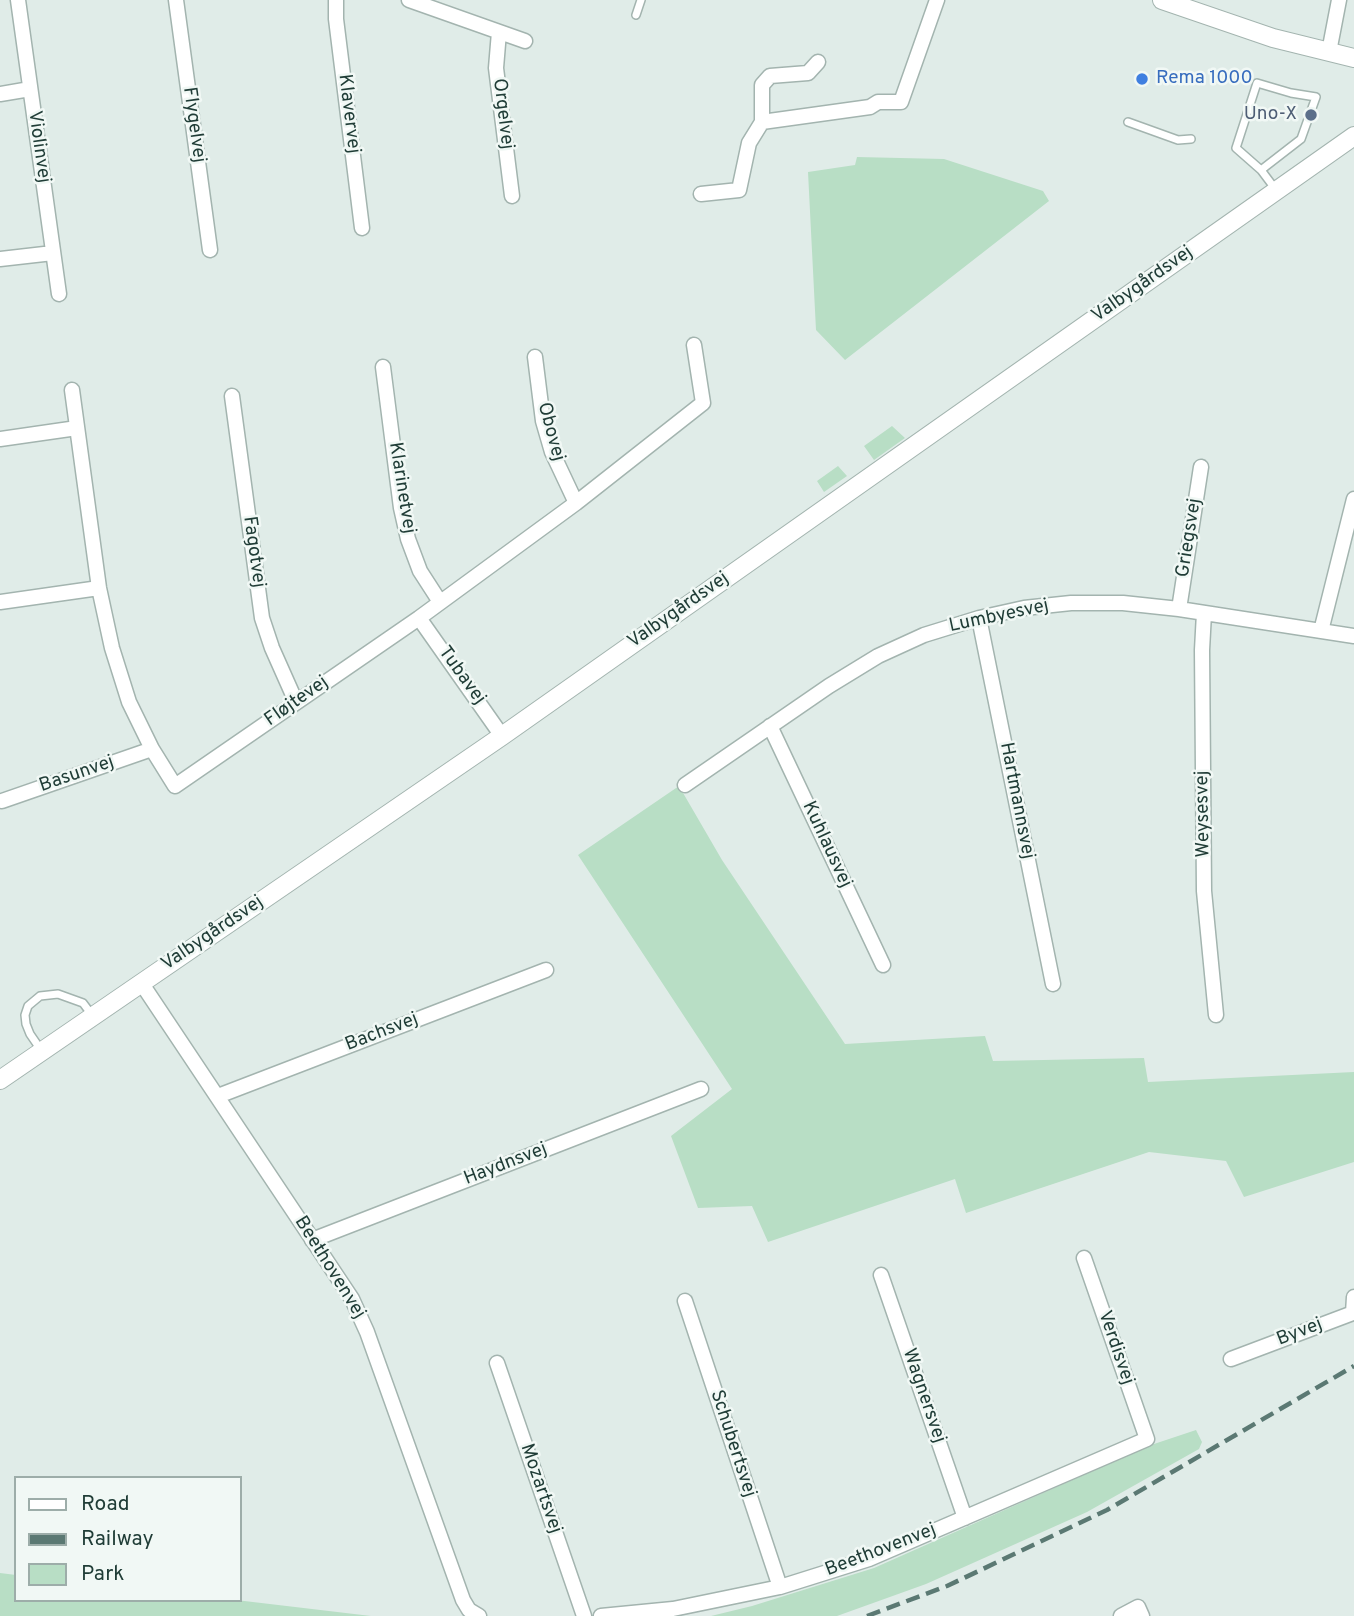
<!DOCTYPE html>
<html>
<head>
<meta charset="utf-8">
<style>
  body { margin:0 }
  #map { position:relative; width:1354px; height:1616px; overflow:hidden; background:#e0ece8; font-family:Overpass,sans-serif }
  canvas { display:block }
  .legend { position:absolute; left:14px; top:1476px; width:228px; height:126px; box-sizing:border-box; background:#f1f8f5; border:2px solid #9dada9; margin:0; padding:9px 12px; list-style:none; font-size:21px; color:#203d37 }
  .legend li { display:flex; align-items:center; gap:14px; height:35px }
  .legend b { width:35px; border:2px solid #9dada9 }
</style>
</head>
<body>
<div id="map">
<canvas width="1354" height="1616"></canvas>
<ul class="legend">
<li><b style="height:9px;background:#fff"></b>Road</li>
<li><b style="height:9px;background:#5b7973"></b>Railway</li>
<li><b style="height:19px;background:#b8dec5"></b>Park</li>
</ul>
</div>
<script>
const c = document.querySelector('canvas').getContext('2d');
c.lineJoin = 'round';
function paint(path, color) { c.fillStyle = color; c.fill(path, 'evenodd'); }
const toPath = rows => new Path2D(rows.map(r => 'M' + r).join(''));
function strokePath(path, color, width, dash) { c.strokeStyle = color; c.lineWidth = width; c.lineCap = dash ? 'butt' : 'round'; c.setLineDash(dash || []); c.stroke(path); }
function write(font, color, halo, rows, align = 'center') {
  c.font = font + ' Overpass,sans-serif'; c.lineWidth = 5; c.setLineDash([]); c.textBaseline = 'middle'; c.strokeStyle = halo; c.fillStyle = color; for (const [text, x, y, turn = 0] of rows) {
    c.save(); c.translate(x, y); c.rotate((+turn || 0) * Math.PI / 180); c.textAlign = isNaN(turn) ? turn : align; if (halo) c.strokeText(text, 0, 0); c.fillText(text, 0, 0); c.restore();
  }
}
paint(toPath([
  [857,157,944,159,1043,191,1049,201,845,360,816,330,808,172,855,165],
  [892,426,905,438,874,460,864,446],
  [838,466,847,476,824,492,817,481],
  [679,786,722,860,845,1044,985,1036,993,1061,1144,1058,1148,1082,1354,1072,1354,1162,1244,1197,1226,1161,1149,1152,966,1213,955,1179,768,1242,752,1206,698,1208,671,1136,732,1089,578,855],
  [1196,1430,1202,1442,1199,1449,1087,1512,926,1584,837,1616,711,1616,752,1606,874,1568,1151,1445],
  [0,1573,16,1575,16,1600,236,1600,371,1616,0,1616]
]), '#b8dec5');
const service = toPath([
  [636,15,641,0],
  [1128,122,1178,140,1191,139],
  [1261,170,1301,139,1316,97,1291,93,1257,83,1236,148,1261,170,1276,190],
  [41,1050,30,1034,26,1024,25,1015,28,1006,40,996,58,994,83,1003,92,1015]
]);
const minor = toPath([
  [18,0,59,294],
  [176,0,210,250],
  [336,0,336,19,362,228],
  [409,0,525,41],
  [499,32,496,68,512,196],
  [1329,52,1339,0],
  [0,94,30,89],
  [762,122,762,85,770,76,808,73,818,62],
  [701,194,739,190,749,143,762,122,870,107,878,102,901,102,937,0],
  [0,259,53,253],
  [535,357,543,421,552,452,576,503],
  [383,367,401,508,408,539,420,571,440,602],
  [72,390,99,588,112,648,129,702,152,749,175,786,419,618,576,503,703,403,694,345],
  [232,396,262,618,272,648,296,702],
  [0,439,77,428],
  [0,602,99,588],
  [1179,609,1201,467],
  [1204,613,1202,650,1204,891,1216,1015],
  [419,618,502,736],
  [979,618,1053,984],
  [1321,631,1354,499],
  [770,726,883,965],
  [685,785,829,686,878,656,924,635,979,618,1024,608,1071,603,1123,603,1179,609,1354,636],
  [2,801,152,749],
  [142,984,352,1299,367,1332,463,1600,469,1610,479,1616],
  [218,1096,546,970],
  [312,1240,701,1089],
  [881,1275,965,1518],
  [685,1301,780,1587],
  [1231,1359,1353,1313,1354,1297],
  [497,1363,584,1616],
  [601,1616,673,1609,780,1587,869,1559,1147,1439,1084,1258],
  [1121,1616,1138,1607,1142,1616]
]);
const tertiary = toPath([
  [1162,0,1273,38,1354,58],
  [0,1080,502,736,1354,136]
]);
strokePath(service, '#a3b4af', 10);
strokePath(minor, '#a3b4af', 17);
strokePath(tertiary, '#a3b4af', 20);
strokePath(service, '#fff', 7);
strokePath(minor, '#fff', 14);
strokePath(tertiary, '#fff', 18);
strokePath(toPath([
  [867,1616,947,1586,1107,1510,1354,1366]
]), '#5b7973', 4.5, [14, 7]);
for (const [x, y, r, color] of [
  [1142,79,7,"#3f7fe0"],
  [1311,115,7,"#5c6f8a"]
]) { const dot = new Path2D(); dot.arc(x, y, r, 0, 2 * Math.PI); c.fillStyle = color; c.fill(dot); strokePath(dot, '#f1f8f5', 2.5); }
write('19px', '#366cbe', '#f1f8f5', [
  ["Rema 1000",1156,79]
], 'left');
write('19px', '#203d37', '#f1f8f5', [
  ["Klavervej",348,114,83],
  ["Orgelvej",502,114,83],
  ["Flygelvej",193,125,82],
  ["Violinvej",38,147,82],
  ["Valbygårdsvej",1143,285,-35],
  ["Obovej",550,432,75],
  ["Klarinetvej",401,488,81],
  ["Griegsvej",1190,538,-81],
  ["Fagotvej",253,552,82],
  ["Valbygårdsvej",679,611,-35],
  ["Lumbyesvej",999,617,-12],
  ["Tubavej",461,676,54],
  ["Fløjtevej",297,702,-35],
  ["Basunvej",77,775,-19],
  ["Hartmannsvej",1016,801,79],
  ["Weysesvej",1204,814,-91],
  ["Kuhlausvej",826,845,65],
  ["Valbygårdsvej",213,934,-34],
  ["Bachsvej",382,1033,-21],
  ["Haydnsvej",506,1165,-21],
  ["Beethovenvej",329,1268,58],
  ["Byvej",1300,1333,-21],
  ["Verdisvej",1115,1348,71],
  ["Wagnersvej",923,1396,71],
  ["Schubertsvej",732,1444,72],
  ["Mozartsvej",540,1489,71],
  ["Beethovenvej",881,1551,-21]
]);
write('19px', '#4e5e75', '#f1f8f5', [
  ["Uno-X",1297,115]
], 'right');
</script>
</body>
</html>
